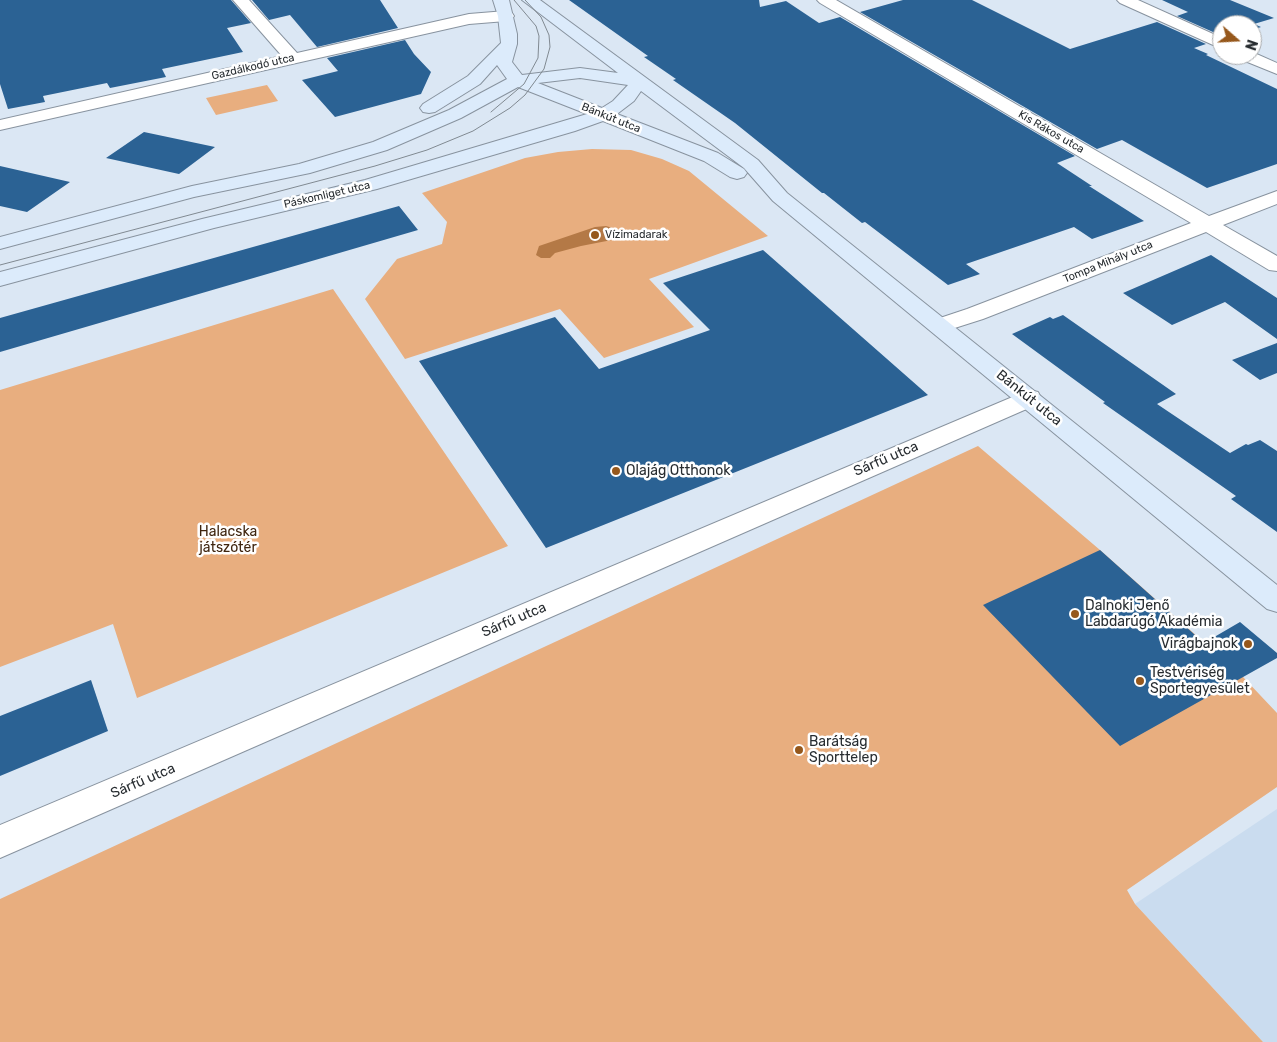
<!DOCTYPE html>
<html>
<head>
<meta charset="utf-8">
<style>
  body { margin:0 }
  #map { position:relative; width:1277px; height:1042px; overflow:hidden; background:#dbe7f4; font-family:Rubik,sans-serif }
  canvas { display:block }
  .north { position:absolute; left:1212px; top:15px; width:50px; height:50px; box-sizing:border-box; background:#fff; border:1px solid #a9abad; border-radius:50%; rotate:109deg; font-size:14px; font-weight:700; line-height:20px; text-align:center; color:#282d31 }
  .north::after { content:''; display:block; margin:auto; width:18px; height:22px; background:#96581c; clip-path:polygon(50% 0,100% 100%,50% 72%,0 100%) }
</style>
</head>
<body>
<div id="map">
<canvas width="1277" height="1042"></canvas>
<div class="north">N</div>
</div>
<script>
const c = document.querySelector('canvas').getContext('2d');
c.lineJoin = 'round';
function paint(path, color) { c.fillStyle = color; c.fill(path, 'evenodd'); }
const toPath = rows => new Path2D(rows.map(r => 'M' + r).join(''));
function strokePath(path, color, width, dash) { c.strokeStyle = color; c.lineWidth = width; c.lineCap = dash ? 'butt' : 'round'; c.setLineDash(dash || []); c.stroke(path); }
function write(font, color, halo, rows, align = 'center') {
  c.font = font + ' Rubik,sans-serif'; c.lineWidth = 5; c.setLineDash([]); c.textBaseline = 'middle'; c.strokeStyle = halo; c.fillStyle = color; for (const [text, x, y, turn = 0] of rows) {
    c.save(); c.translate(x, y); c.rotate((+turn || 0) * Math.PI / 180); c.textAlign = isNaN(turn) ? turn : align; if (halo) c.strokeText(text, 0, 0); c.fillText(text, 0, 0); c.restore();
  }
}
paint(toPath([
  [1277,809,1277,1042,1263,1042,1135,904]
]), '#cadcef');
paint(toPath([
  [267,85,278,101,216,115,206,98],
  [592,149,631,150,662,159,689,171,768,236,649,279,694,327,604,358,560,309,405,359,365,299,397,259,442,244,447,222,422,193,525,158,558,152],
  [333,289,508,546,137,698,113,624,0,667,0,390],
  [978,446,1100,550,1243,677,1277,713,1277,787,1127,890,1135,904,1263,1042,0,1042,0,899]
]), '#e8ae7f');
paint(toPath([
  [606,226,629,233,627,237,581,246,555,253,550,258,541,258,536,255,539,246,595,227]
]), '#b47946');
paint(toPath([
  [0,0,231,0,251,23,227,28,243,52,162,69,166,77,110,88,107,83,43,96,45,102,8,109,0,84],
  [252,0,380,0,398,28,317,47,290,15,269,20],
  [569,0,759,0,760,7,786,1,819,23,840,17,1075,156,1057,163,1092,186,1089,186,1144,221,1092,239,1074,227,966,264,980,274,948,285,865,222,862,223,824,193,822,193,735,123,673,80,676,79,644,57,648,56],
  [903,0,972,0,1070,49,1157,22,1206,44,1194,48,1208,54,1206,55,1277,89,1277,164,1207,188,1122,140,1097,149,860,12],
  [1162,0,1230,0,1274,18,1254,24,1261,27,1252,30,1252,25,1222,25,1222,36,1177,16,1188,12],
  [405,40,414,54,431,72,421,94,335,117,302,80,338,71,327,58],
  [144,132,215,147,179,174,106,158],
  [0,166,70,182,27,212,0,206],
  [399,206,418,230,0,352,0,318],
  [763,250,928,395,546,548,419,361,555,317,599,369,710,330,663,283],
  [1211,255,1277,298,1277,339,1225,302,1172,325,1123,293],
  [1063,315,1176,394,1157,404,1230,453,1246,444,1248,445,1260,440,1277,451,1277,532,1231,499,1236,496,1103,403,1105,402,1012,334,1050,317,1053,319],
  [1277,343,1277,373,1260,380,1232,360],
  [1100,550,1204,643,1240,622,1277,653,1277,658,1120,746,983,605],
  [91,680,108,731,0,776,0,716]
]), '#2b6294');
const street = toPath([
  [233,0,249,0,297,53,469,14,506,11,512,13,514,16,512,19,506,21,469,24,0,130,0,120,282,56,233,0],
  [817,0,836,0,1209,216,1277,191,1277,204,1223,225,1277,256,1277,271,1269,270,1206,232,983,319,939,333,931,331,928,326,931,321,967,309,1191,223,820,3,817,0],
  [1117,0,1138,0,1222,38,1222,49,1120,3,1117,0],
  [1252,52,1277,63,1277,74,1240,59,1238,55,1252,55,1252,52],
  [1029,390,1038,392,1041,398,1038,404,0,858,0,825,1029,390]
]);
const secondary = toPath([
  [493,0,509,0,517,34,517,44,512,62,522,75,580,68,618,73,522,0,540,0,758,160,787,193,1277,585,1277,612,1267,609,773,201,744,168,641,91,634,101,617,114,718,153,744,169,747,173,744,177,737,179,730,177,704,161,603,121,575,131,377,189,214,228,0,286,0,272,202,219,365,180,587,114,518,87,461,118,387,150,310,173,194,197,0,249,0,237,192,186,299,164,373,142,449,110,507,79,497,65,480,84,435,112,429,113,423,112,420,108,423,104,468,76,501,43,498,16,493,0],
  [580,78,628,85,613,101,602,108,538,83,580,78]
]);
strokePath(street, '#88939f', 2);
strokePath(secondary, '#88939f', 2);
paint(street, '#fff');
paint(secondary, '#dcebfb');
strokePath(toPath([
  [491,112,524,84,538,58,539,36,536,26,514,0],
  [0,265,375,166,427,150,473,131,510,108,525,95,544,69,550,47,549,35,541,17,525,0]
]), '#808991', 1);
for (const [x, y, r, color] of [
  [595,235,5,"#96581c"],
  [616,471,5,"#96581c"],
  [1075,614,5,"#96581c"],
  [1248,644,5,"#96581c"],
  [1140,681,5,"#96581c"],
  [799,750,5,"#96581c"]
]) { const dot = new Path2D(); dot.arc(x, y, r, 0, 2 * Math.PI); c.fillStyle = color; c.fill(dot); strokePath(dot, '#fff', 2); }
write('11px', '#282d31', '#fff', [
  ["Gazdálkodó utca",253,67,-13],
  ["Bánkút utca",611,118,22],
  ["Kis Rákos utca",1051,132,30],
  ["Páskomliget utca",327,195,-13],
  ["Tompa Mihály utca",1108,262,-22]
]);
write('11px', '#282d31', '#fff', [
  ["Vízimadarak",605,235]
], 'left');
write('14px', '#282d31', '#fff', [
  ["Bánkút utca",1029,398,39],
  ["Sárfű utca",886,459,-23],
  ["Sárfű utca",514,620,-23],
  ["Sárfű utca",143,781,-23]
]);
write('14px', '#282d31', '#fff', [
  ["Olajág Otthonok",626,471],
  ["Dalnoki Jenő",1085,606],
  ["Labdarúgó Akadémia",1085,622],
  ["Virágbajnok",1238,644,"right"],
  ["Testvériség",1150,673],
  ["Sportegyesület",1150,689],
  ["Barátság",809,742],
  ["Sporttelep",809,758]
], 'left');
write('14px', '#3f250f', '#fff', [
  ["Halacska",228,532],
  ["játszótér",228,548]
]);
</script>
</body>
</html>
